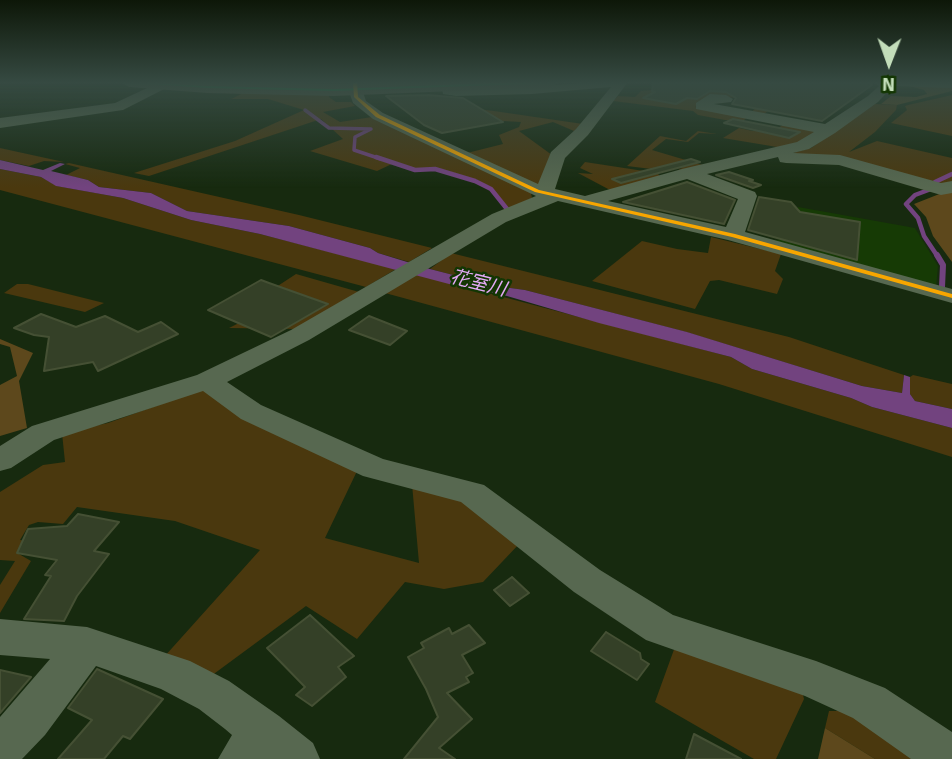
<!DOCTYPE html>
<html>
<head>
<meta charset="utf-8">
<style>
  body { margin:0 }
  #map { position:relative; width:952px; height:759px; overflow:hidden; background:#172a0f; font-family:Signika,sans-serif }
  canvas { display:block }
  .north { position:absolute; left:854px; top:28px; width:70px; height:70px; -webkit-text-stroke:5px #133603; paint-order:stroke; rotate:181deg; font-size:19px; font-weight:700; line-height:28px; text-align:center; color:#c3ddba }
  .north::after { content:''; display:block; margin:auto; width:24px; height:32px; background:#c3ddba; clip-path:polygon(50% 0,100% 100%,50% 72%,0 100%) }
</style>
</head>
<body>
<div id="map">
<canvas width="952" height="759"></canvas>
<div class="north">N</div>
</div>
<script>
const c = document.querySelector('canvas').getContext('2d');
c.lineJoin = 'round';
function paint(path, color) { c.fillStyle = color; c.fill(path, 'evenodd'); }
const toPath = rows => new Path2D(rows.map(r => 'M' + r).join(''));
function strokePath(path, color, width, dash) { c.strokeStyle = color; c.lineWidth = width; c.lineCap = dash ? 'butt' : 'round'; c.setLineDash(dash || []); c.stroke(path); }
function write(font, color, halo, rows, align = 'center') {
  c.font = font + ' Signika,"Noto Sans JP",sans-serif'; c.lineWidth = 5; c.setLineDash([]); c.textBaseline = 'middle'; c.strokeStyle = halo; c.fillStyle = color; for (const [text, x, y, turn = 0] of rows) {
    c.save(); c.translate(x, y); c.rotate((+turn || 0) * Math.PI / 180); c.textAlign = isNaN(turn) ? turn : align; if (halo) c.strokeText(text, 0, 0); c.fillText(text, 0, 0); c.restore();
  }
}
paint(toPath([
  [798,207,915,228,938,266,936,288,769,242,800,234]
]), '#163a05');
paint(toPath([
  [713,82,740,82,731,83,777,104,764,114,749,114,763,102,713,95,695,107,748,117,744,120,725,120,698,115,693,111,613,101,618,96,635,97,641,91,722,83],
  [220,91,329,93,329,97,336,102,351,102,355,106,323,112,340,122,372,117,531,193,532,198,506,210,495,192,477,180,441,169,419,171,396,162,377,171,310,151,343,139,321,119,149,176,134,173,235,141,304,110,268,99,231,99,241,94],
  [952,95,952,136,891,123,907,110,905,106,908,105],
  [875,104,897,105,896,110,875,132,849,152,877,141,952,158,952,183,937,185,881,169,785,155,811,148],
  [468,108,494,111,583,124,574,131,553,122,519,131,552,155,539,186,467,153,503,144,499,135,519,127,521,122,486,120],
  [784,124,820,130,789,149,723,138,739,128,753,131,760,125,777,129],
  [698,131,717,134,699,133,688,142,666,139,652,150,706,166,675,172,682,168,660,170,627,166,660,136,686,141],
  [0,148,64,162,44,161,29,166,0,160],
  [585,162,657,173,661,177,610,190,578,173,593,174,580,168],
  [69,163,299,215,432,248,409,262,378,253,370,248,289,226,187,211,151,193,99,187,88,180,66,175,80,168,65,164],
  [0,169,41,177,57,186,123,198,191,220,260,234,396,269,366,287,0,190],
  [711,237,781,254,775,271,783,279,777,294,719,280,710,281,695,309,592,281,642,241,677,249,708,253],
  [451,253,789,337,904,375,902,393,862,386,686,332,525,290,496,286,430,269],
  [296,274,359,292,300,329,229,328,283,301,267,293],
  [416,274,731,357,752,369,851,398,872,407,952,428,952,457,719,384,385,293],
  [17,284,28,284,104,303,85,312,4,293],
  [913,375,952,384,952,409,915,401,910,394,910,377],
  [206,388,358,469,325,538,419,563,412,484,468,502,521,542,483,582,444,589,405,582,357,639,306,606,211,676,164,657,260,550,175,521,77,507,63,524,38,522,29,525,20,540,29,541,19,554,31,561,0,613,0,585,15,561,0,560,0,492,43,465,65,462,62,433,108,423],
  [676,644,802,691,804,699,776,759,754,759,655,702],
  [829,711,851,711,926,759,875,759,825,728]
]), '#4a380e');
paint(toPath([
  [905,85,952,85,952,91,897,105,881,104,891,96,916,97,927,94,924,90],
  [952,189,952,262,933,236,926,217,914,204],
  [0,339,33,353,19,381,27,428,0,436,0,385,17,376,10,347,0,344],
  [825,728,875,759,818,759]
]), '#5d481c');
paint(toPath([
  [0,160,43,170,60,163,65,164,51,171,88,180,99,187,151,193,187,211,289,226,370,248,378,253,430,269,496,286,525,290,687,332,862,386,902,393,904,375,910,377,910,394,915,401,952,409,952,428,872,407,851,398,752,369,731,357,599,323,507,296,449,284,260,234,191,220,123,198,56,186,41,177,0,169]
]), '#72437f');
strokePath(toPath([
  [305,110,329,128,371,129,355,137,354,150,381,159]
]), '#72437f', 3.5);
strokePath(toPath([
  [376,157,415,170,435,169,475,181,491,189,507,209],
  [935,182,952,174],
  [928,188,931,189,915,195,906,204,918,218,924,236,938,257]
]), '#72437f', 4.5);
strokePath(toPath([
  [937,255,943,265,942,287]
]), '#72437f', 6);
const building = toPath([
  [653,82,870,82,872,85,822,121,732,104,736,98,726,92,710,91,697,99,687,98,676,104,643,98,655,92,652,91,653,82],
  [428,95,463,98,503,122,442,133,424,125,386,96,428,95],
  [733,119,800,132,789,138,724,123,733,119],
  [691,159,700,162,621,183,612,179,691,159],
  [729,172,753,180,749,181,761,185,753,188,716,175,729,172],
  [687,182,735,200,724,224,623,202,687,182],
  [759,197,791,202,800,212,860,222,857,260,748,230,759,197],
  [261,280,269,283,328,304,271,337,208,310,261,280],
  [41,314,76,327,105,316,138,332,161,322,178,334,98,371,93,362,44,371,49,337,34,335,14,328,41,314],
  [369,316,407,331,390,345,349,330,369,316],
  [78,514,119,522,94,551,109,554,77,596,64,621,24,619,51,576,45,575,57,560,17,553,28,529,67,526,78,514],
  [512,577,529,593,510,606,494,590,512,577],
  [310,615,354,656,338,667,346,677,312,706,296,695,305,687,267,648,310,615],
  [469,625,485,643,462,655,473,673,466,677,469,682,447,693,472,719,439,748,455,759,404,759,438,717,426,689,408,657,424,648,421,643,449,628,452,634,469,625],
  [606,632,640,653,641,659,649,664,637,680,591,651,606,632],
  [97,669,163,699,130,739,123,736,104,759,58,759,92,720,68,708,97,669],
  [0,670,31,677,0,713,0,670],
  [694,734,741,759,686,759,694,734]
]);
paint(building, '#344027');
strokePath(building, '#455034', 2);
paint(toPath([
  [160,82,178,82,123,110,0,128,0,118,115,103,160,82],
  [354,82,361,86,366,101,383,113,538,184,551,152,576,129,611,87,532,94,456,96,443,94,441,82,451,82,456,88,628,82,588,135,565,158,555,189,585,196,682,169,797,142,814,132,696,109,696,103,710,94,726,95,733,99,731,102,714,104,825,124,868,96,879,86,872,82,952,82,952,88,893,86,878,102,835,133,809,149,793,153,840,155,941,183,952,181,952,193,941,195,839,165,786,163,780,162,778,157,707,174,755,192,757,196,745,232,952,289,952,303,728,240,558,201,506,222,309,340,227,382,261,405,383,459,484,485,600,570,673,615,816,661,885,688,952,732,952,759,911,759,853,718,805,696,646,640,574,592,461,502,363,476,241,419,203,391,54,440,11,468,0,471,0,446,32,426,197,375,291,330,492,214,536,196,373,119,353,103,347,86,354,82],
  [687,179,738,199,726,227,608,201,687,179],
  [0,619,87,627,190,661,229,681,279,716,313,743,320,759,218,759,232,735,225,729,199,709,161,689,96,666,45,735,22,759,0,759,0,717,50,659,0,655,0,619]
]), '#576850');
paint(toPath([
  [120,82,334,84,560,82,551,87,334,96,207,93,129,87,120,82]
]), '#5a5e4b');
paint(toPath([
  [127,82,207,86,334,89,518,82,553,82,551,83,334,91,207,88,127,82]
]), '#06aa56');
paint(toPath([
  [353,82,357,82,358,97,380,115,539,190,735,234,952,294,952,298,732,237,535,192,376,117,354,97,353,82]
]), '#f7a600');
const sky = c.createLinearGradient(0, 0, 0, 188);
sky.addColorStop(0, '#0d1708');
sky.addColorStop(0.44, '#364a42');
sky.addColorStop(1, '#364a4200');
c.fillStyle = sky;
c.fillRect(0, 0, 952, 188);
write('italic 19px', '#e3a9f5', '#133603', [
  ["花室川",478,284,14]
]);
</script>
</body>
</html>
